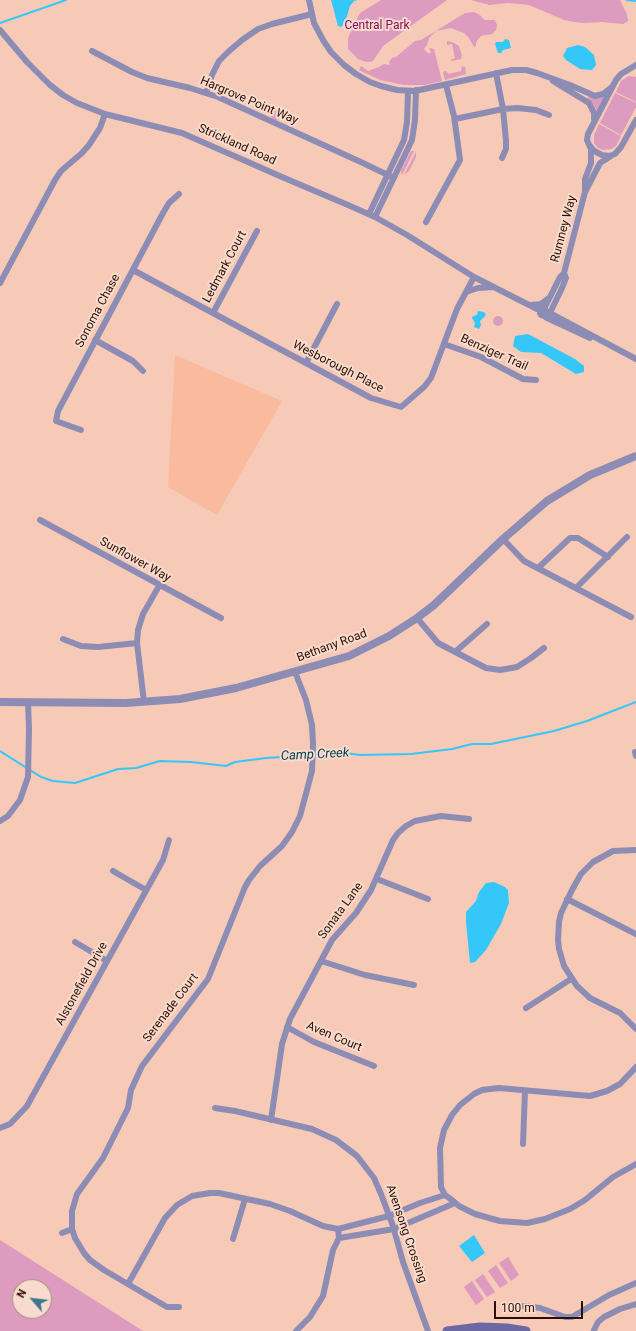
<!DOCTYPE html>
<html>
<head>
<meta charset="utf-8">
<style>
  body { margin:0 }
  #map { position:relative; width:636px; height:1331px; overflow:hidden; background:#f6cab6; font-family:Roboto,sans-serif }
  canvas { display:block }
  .north { position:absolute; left:12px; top:1279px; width:40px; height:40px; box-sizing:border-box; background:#f9dbcd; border:1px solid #a68a7d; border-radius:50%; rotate:298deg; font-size:11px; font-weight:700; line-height:16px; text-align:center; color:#2a1004 }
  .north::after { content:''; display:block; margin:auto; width:14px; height:18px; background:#3b778e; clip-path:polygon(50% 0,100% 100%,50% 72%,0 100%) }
  .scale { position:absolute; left:494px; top:1301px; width:89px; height:18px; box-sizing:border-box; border:2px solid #2a1004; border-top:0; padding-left:5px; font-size:12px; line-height:14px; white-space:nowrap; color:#2a1004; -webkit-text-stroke:3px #f9dbcd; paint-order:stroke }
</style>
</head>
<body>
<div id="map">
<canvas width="636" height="1331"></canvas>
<div class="north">N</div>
<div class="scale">100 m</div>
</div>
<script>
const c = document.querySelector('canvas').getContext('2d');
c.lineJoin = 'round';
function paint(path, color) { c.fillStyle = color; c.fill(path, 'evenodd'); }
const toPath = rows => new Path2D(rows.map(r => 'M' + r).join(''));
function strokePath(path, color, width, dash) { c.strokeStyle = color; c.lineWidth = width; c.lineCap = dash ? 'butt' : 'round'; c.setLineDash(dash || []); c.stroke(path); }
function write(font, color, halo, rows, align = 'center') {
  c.font = font + ' Roboto,sans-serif'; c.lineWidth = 4; c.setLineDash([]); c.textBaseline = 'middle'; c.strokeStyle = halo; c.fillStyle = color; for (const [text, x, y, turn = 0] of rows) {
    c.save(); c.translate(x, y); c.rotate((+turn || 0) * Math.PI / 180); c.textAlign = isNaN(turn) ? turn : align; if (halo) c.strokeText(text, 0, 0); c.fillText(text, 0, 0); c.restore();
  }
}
paint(toPath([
  [175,355,282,401,217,515,168,487]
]), '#faba9d');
paint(toPath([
  [381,0,447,0,383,46,373,61,370,62,366,62,358,59,348,49,348,38,360,13],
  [471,0,620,0,627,14,628,21,623,24,602,22,583,23,575,22,564,20,529,5,508,3,489,5],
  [474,12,480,15,484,20,495,20,497,25,496,30,492,34,481,36,476,42,476,46,474,47,469,38,464,33,451,28,436,31,429,38,427,45,424,49,429,54,431,52,429,48,434,49,442,81,425,85,404,85,380,80,359,70,361,66,368,71,379,67,384,64,390,65,389,62,392,58,396,57,415,41,421,40,465,13],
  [447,41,452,42,459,46,462,56,461,59,451,61,451,60,455,58,452,44,447,45],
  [462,66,465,67,466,74,445,80,443,72,446,71,448,74,461,71],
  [629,76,636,77,636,102,616,92,621,81],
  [615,93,636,103,636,107,621,135,600,123],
  [589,96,596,98,604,97,597,111,593,104,587,99],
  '271 115a5 5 0 1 1 10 0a5 5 0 1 1-10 0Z',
  [599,124,621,136,616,146,611,149,603,150,598,148,594,143,594,135],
  [411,151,414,151,402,175,401,171],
  [416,152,416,157,409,171,404,175],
  '493 321a5 5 0 1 1 10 0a5 5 0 1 1-10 0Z',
  [0,1240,143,1331,0,1331],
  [20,1287,44,1287,44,1311,20,1311],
  [508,1257,519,1275,511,1281,499,1263],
  [496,1265,508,1283,500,1288,488,1271],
  [483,1274,495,1292,487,1297,475,1280],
  [472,1281,484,1299,476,1305,464,1287]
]), '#dd9bbf');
paint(toPath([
  [331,0,358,0,354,1,350,6,345,23,341,27,338,26],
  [505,39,509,40,511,48,503,50,501,53,498,53,495,44,496,42,503,42],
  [578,45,585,47,594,55,596,65,592,70,580,69,566,60,563,56,567,48],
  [478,311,484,312,486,315,480,321,481,325,479,329,474,327,475,323,472,318,473,316,477,315],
  [528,334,575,359,584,366,584,372,576,374,541,353,521,352,513,346,515,336],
  [494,882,505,887,508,890,509,903,501,924,486,950,475,962,470,963,466,922,466,912,476,901,479,892,486,883],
  [474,1235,485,1253,472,1262,459,1246]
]), '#34c7f8');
strokePath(toPath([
  [627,0,636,1],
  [0,23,66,0],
  [0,751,41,777,53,781,75,783,118,769,136,768,160,761,191,762,226,766,235,762,266,758,345,753,360,755,411,754,452,749,472,744,491,744,554,731,587,721,636,702]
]), '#34c7f8', 2);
strokePath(toPath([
  [309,0,314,23,323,40,331,52,344,65,356,74,370,82,381,86,397,90,415,91,512,70,526,70,537,73,570,85,595,96,603,94,613,86],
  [0,30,27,62,50,85,63,95,77,103,105,114,182,133,282,177,348,205,375,217,407,235,474,277,537,309,544,310,636,359],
  [92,51,132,72,147,78,190,88,218,97,363,163,394,178],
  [636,65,621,74,616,80,588,134,587,140,590,147,596,152,602,155,609,156,615,154,621,147,636,120],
  [496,73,503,109,506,141,506,149,502,158],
  [553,81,589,103,594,113,594,119],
  [206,93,212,75,219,61,228,52,242,40,258,29,272,24,312,14],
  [455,119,503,109,517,108,536,110,549,115],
  [585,190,585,179,591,163,591,147],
  [369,214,404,140,407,122,408,91],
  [375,217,412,140,415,120,416,90],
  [426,222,460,160,454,116,446,85],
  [133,270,371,398,401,407,424,387,431,378,457,309,474,277],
  [0,283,55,180,61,171,82,153,89,145,100,128,105,114],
  [466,292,478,288,494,287],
  [530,305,541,304,549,298],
  [213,313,257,231],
  [540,313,547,318,590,338],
  [541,315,560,277,564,273,585,192,600,163,611,156],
  [548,317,562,288,566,278,564,273],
  [95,340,133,361,143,371],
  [444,344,481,357,523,379,536,380],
  [306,363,337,304],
  [81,430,56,421,58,411,163,213,169,203,179,194],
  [40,520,221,618],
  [503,539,524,561,631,617],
  [538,568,570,538,578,538,608,557],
  [576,588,627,537],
  [417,618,438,643,486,668,500,670,517,667,531,658,544,648],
  [63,639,81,646,98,647,137,643],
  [455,652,487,624],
  [144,702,137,643,138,630,143,614,159,586],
  [635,752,636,756],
  [0,821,8,816,20,800,28,777,29,729,28,702],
  [636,850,613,851,593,862,581,874,572,890,561,913,559,922,558,940,559,949,564,966,577,986,590,998,620,1013,636,1029],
  [113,871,146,890],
  [377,879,428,899],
  [567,899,636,934],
  [75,942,107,961],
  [321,961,365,975,414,985],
  [526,1008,571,979],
  [287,1027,314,1042,374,1066],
  [636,1067,620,1084,607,1091,590,1096,499,1088,482,1090,474,1094,460,1105,452,1115,444,1130,440,1148,441,1187,445,1195,452,1200,459,1206,475,1214,500,1221,527,1223,545,1219,570,1209,585,1200,613,1177,636,1164],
  [215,1108,235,1111,312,1129,336,1140,357,1156,374,1178,381,1194,393,1226,403,1262,428,1331],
  [271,1120,282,1044,290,1019,332,940,356,913,371,890,393,840,398,833,406,826,415,821,441,816,469,819],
  [0,1128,10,1124,27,1106,163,860,169,840],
  [523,1144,525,1091],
  [62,1233,72,1229],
  [339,1238,394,1229,455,1203],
  [233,1239,245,1199],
  [128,1284,165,1218,177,1205,192,1196,210,1193,219,1193,270,1204,290,1211,323,1226,338,1229,389,1216,420,1203,445,1195],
  [523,1306,540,1308,565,1317,572,1317,609,1295,636,1283],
  [179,1307,167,1307,104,1270,90,1260,84,1253,75,1238,72,1229,72,1211,77,1194,103,1158,128,1108,131,1090,142,1066,208,979,245,887,249,880,260,866,282,846,292,832,300,816,312,771,313,744,312,725,306,700,295,672],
  [594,1330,598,1322,604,1317,620,1309,636,1304],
  [296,1331,310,1317,323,1296,333,1250,339,1238,338,1229]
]), '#8d8cb5', 6);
strokePath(toPath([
  [0,702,126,703,180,699,236,688,349,656,389,636,417,618,434,605,503,539,547,501,590,475,636,456]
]), '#8d8cb5', 8);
strokePath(toPath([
  [447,1331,480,1327,507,1328,526,1331]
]), '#6b68a4', 9);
write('12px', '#850f60', '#f9dbcd', [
  ["Central Park",377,26]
]);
write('12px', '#2a1004', '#f9dbcd', [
  ["Hargrove Point Way",249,101,23],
  ["Strickland Road",237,145,24],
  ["Rumney Way",564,229,-75],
  ["Ledmark Court",225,267,-62],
  ["Sonoma Chase",98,311,-62],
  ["Benziger Trail",494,353,24],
  ["Wesborough Place",338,367,27],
  ["Sunflower Way",135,560,29],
  ["Bethany Road",332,646,-20],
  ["Sonata Lane",341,911,-54],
  ["Alstonefield Drive",82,984,-61],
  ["Serenade Court",171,1008,-53],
  ["Aven Court",334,1037,23],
  ["Avensong Crossing",406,1234,71]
]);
write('italic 13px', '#014155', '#f9dbcd', [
  ["Camp Creek",315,755,-3]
]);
</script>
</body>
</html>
